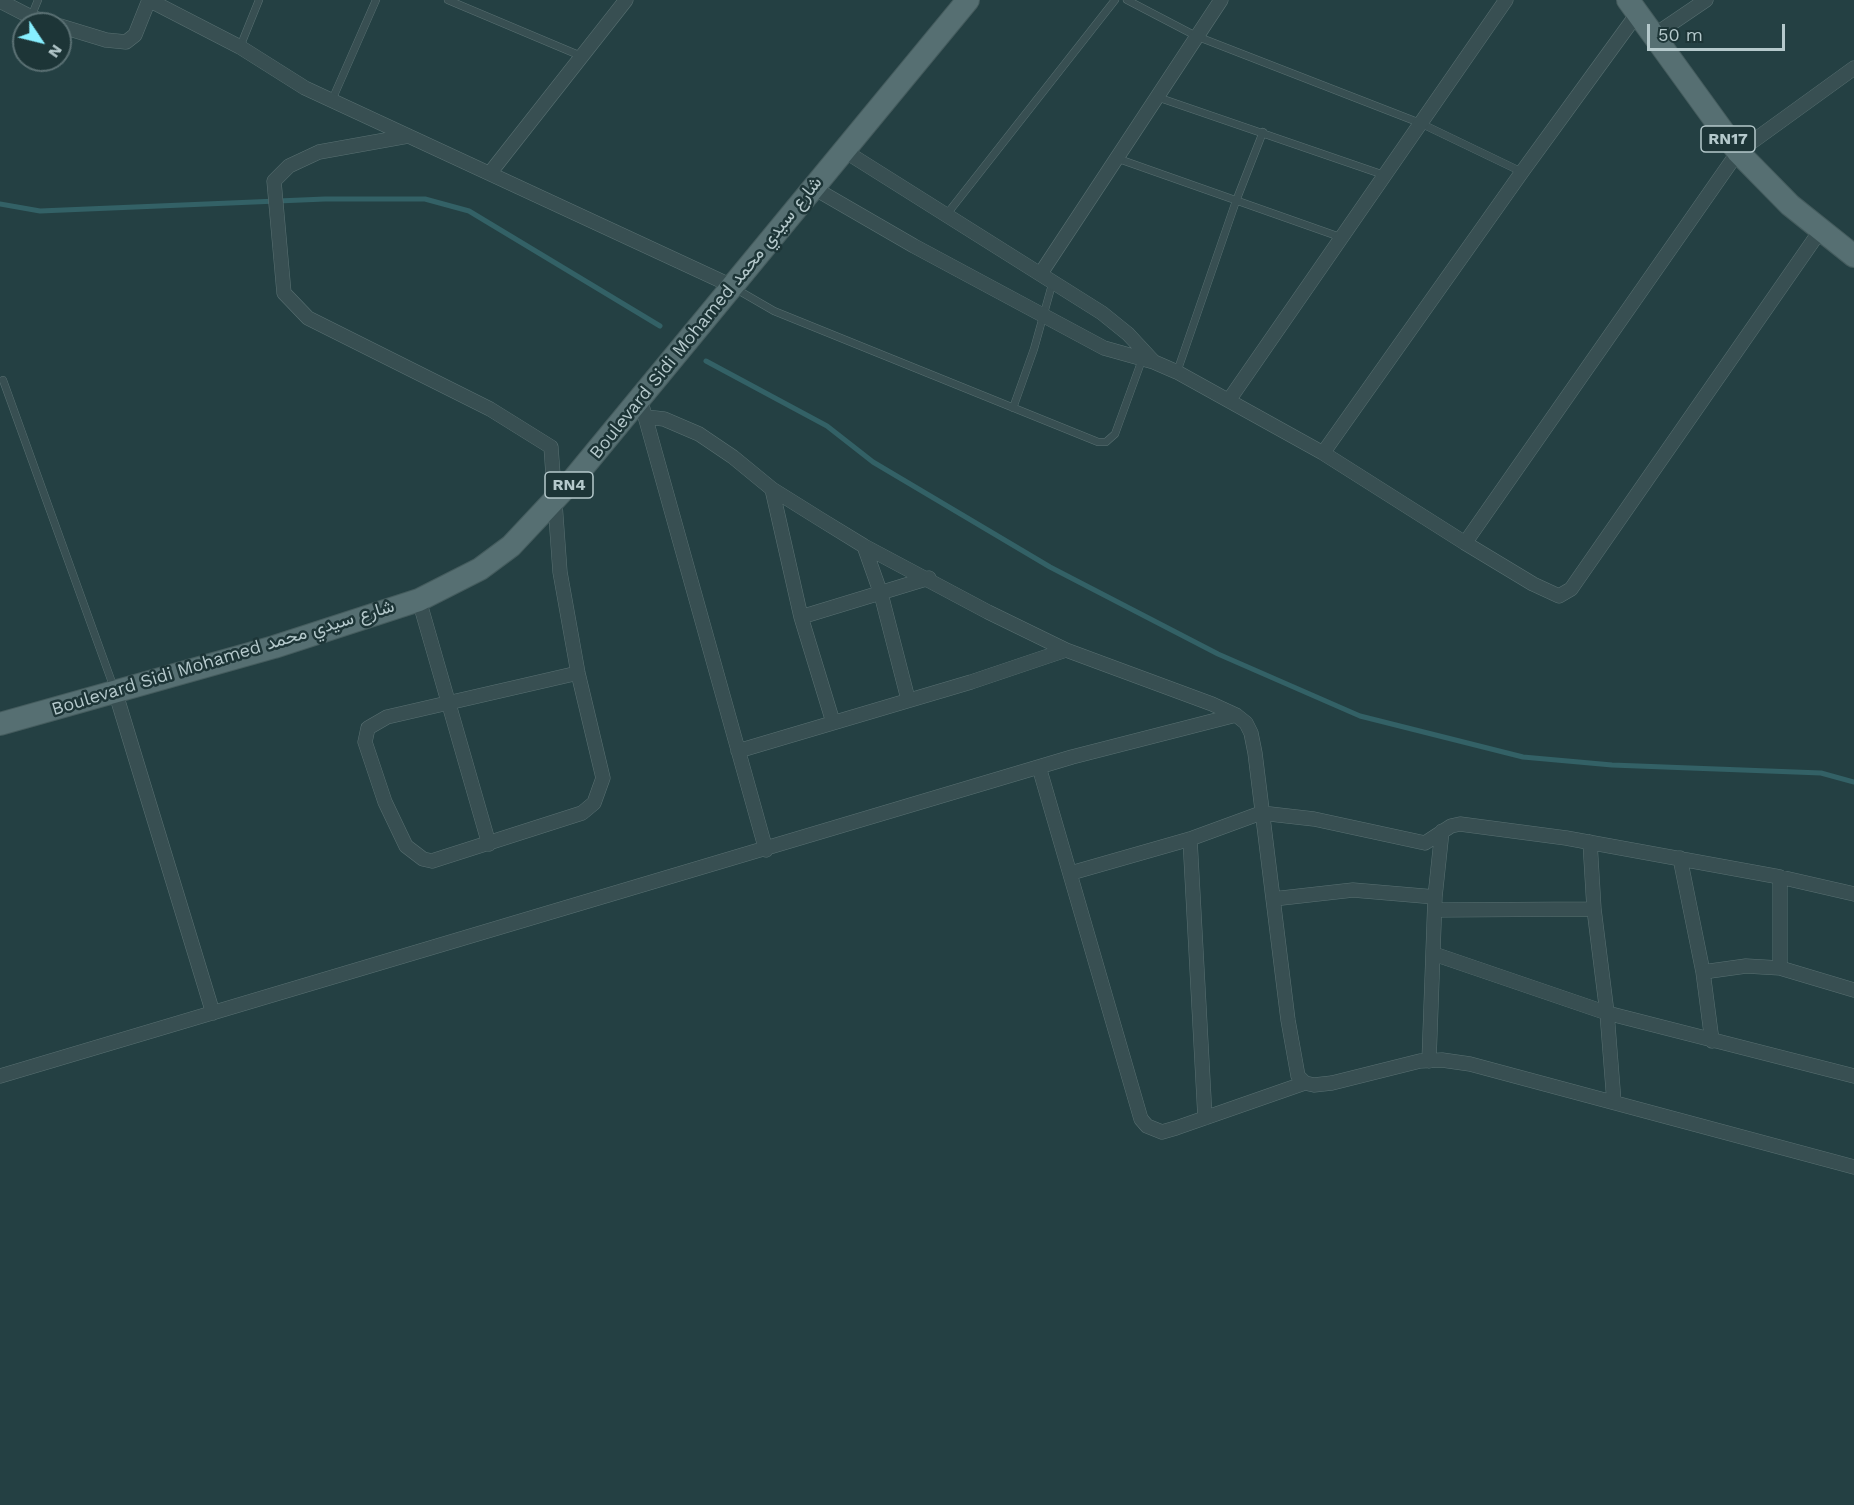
<!DOCTYPE html>
<html>
<head>
<meta charset="utf-8">
<style>
  body { margin:0 }
  #map { position:relative; width:1854px; height:1505px; overflow:hidden; background:#244043; font-family:"Work Sans",sans-serif }
  canvas { display:block }
  .north { position:absolute; left:12px; top:12px; width:60px; height:60px; box-sizing:border-box; background:#1d3537; border:2px solid #5a7073; border-radius:50%; rotate:125deg; font-size:16px; font-weight:700; line-height:24px; text-align:center; color:#b5c9cc }
  .north::after { content:''; display:block; margin:auto; width:21px; height:27px; background:#87efff; clip-path:polygon(50% 0,100% 100%,50% 72%,0 100%) }
  .scale { position:absolute; left:1647px; top:24px; width:138px; height:27px; box-sizing:border-box; border:3px solid #b5c9cc; border-top:0; padding-left:8px; font-size:18px; line-height:21px; white-space:nowrap; color:#b5c9cc; -webkit-text-stroke:4px #1d3537; paint-order:stroke }
</style>
</head>
<body>
<div id="map">
<canvas width="1854" height="1505"></canvas>
<div class="north">N</div>
<div class="scale">50 m</div>
</div>
<script>
const c = document.querySelector('canvas').getContext('2d');
c.lineJoin = 'round';
const toPath = rows => new Path2D(rows.map(r => 'M' + r).join(''));
function strokePath(path, color, width, dash) { c.strokeStyle = color; c.lineWidth = width; c.lineCap = dash ? 'butt' : 'round'; c.setLineDash(dash || []); c.stroke(path); }
function write(font, color, halo, rows, align = 'center') {
  c.font = font + ' "Work Sans",Vazirmatn,sans-serif'; c.lineWidth = 5; c.setLineDash([]); c.textBaseline = 'middle'; c.strokeStyle = halo; c.fillStyle = color; for (const [text, x, y, turn = 0] of rows) {
    c.save(); c.translate(x, y); c.rotate((+turn || 0) * Math.PI / 180); c.textAlign = isNaN(turn) ? turn : align; if (halo) c.strokeText(text, 0, 0); c.fillText(text, 0, 0); c.restore();
  }
}
strokePath(toPath([
  [0,204,40,211,325,199,425,199,469,211,660,326],
  [706,361,827,426,873,462,1050,567,1218,654,1360,716,1523,757,1612,765,1821,773,1854,782]
]), '#336166', 5);
const service = toPath([
  [448,0,581,56],
  [1127,0,1196,36,1420,123,1522,172],
  [31,17,38,0],
  [240,47,259,0],
  [1157,97,1384,175],
  [332,100,376,0],
  [1116,158,1340,237],
  [947,214,1115,0],
  [736,289,774,311,1098,442,1106,442,1115,434,1143,357],
  [1177,372,1236,201,1263,132],
  [3,380,114,688],
  [1013,408,1034,349,1053,281]
]);
const minor = toPath([
  [0,1,31,17,54,24],
  [60,26,106,40,126,42,135,35,149,0,240,47,305,88,732,286],
  [1653,36,1706,0],
  [408,136,319,152,289,166,274,181,284,293,308,318,490,409,551,447,560,572,578,673,603,778,594,803,582,813,432,861,423,859,406,846,385,802,365,742,368,728,387,717,578,673],
  [843,150,1102,313,1128,334,1154,362],
  [490,173,626,0],
  [812,187,914,246,1104,348,1154,362,1177,372,1323,453,1465,543,1533,584,1559,596,1571,589,1820,231],
  [1041,273,1221,0],
  [1229,400,1506,0],
  [643,409,766,850],
  [646,417,664,419,699,434,733,457,772,489,820,519,864,546,988,612,1066,650,1212,704,1236,715,1246,723,1251,733,1255,753,1288,1020,1298,1076,1305,1083,1314,1085,1332,1083,1420,1061,1442,1060,1470,1064,1854,1167],
  [1323,453,1522,172,1637,14],
  [772,489,801,617],
  [1465,543,1738,152,1854,68],
  [864,546,881,594,908,699],
  [419,600,489,844],
  [115,691,213,1013],
  [833,722,801,617,929,578],
  [738,751,971,682,1066,650],
  [1039,767,1141,1119,1147,1126,1162,1132,1176,1128,1305,1083],
  [1190,839,1205,1118],
  [1680,858,1703,972,1712,1041],
  [1071,873,1190,839,1261,813,1314,819,1425,843,1451,826,1460,824,1566,838,1780,877,1854,894],
  [1780,877,1780,968],
  [1435,897,1442,831],
  [1273,899,1353,890,1435,897,1429,1061],
  [1594,909,1607,1013,1614,1102],
  [1436,910,1594,909,1590,842],
  [1434,954,1607,1013,1854,1076],
  [1703,972,1746,966,1780,968,1854,990],
  [0,1076,1072,757,1236,715]
]);
const primary = toPath([
  [1628,0,1738,152,1790,205,1854,256],
  [0,724,274,647,419,600,480,569,511,546,571,482,968,0]
]);
strokePath(service, '#597072', 8);
strokePath(minor, '#597072', 15);
strokePath(primary, '#455c5e', 24);
strokePath(service, '#384f52', 7);
strokePath(minor, '#384f52', 14);
strokePath(primary, '#566f72', 22);
for (const [x, y, w] of [
  [1728,139,54],
  [569,485,48]
]) { const box = new Path2D(); box.roundRect(x - w / 2, y - 13, w, 26, 4.5); c.fillStyle = '#1d3537'; c.fill(box); strokePath(box, '#b5c9cc', 1.5); }
write('bold 16px', '#b5c9cc', null, [
  ["RN17",1728,139],
  ["RN4",569,485]
]);
write('18px', '#b5c9cc', '#1d3537', [
  ["Boulevard Sidi Mohamed شارع سيدي محمد",706,318,-51],
  ["Boulevard Sidi Mohamed شارع سيدي محمد",223,658,-17]
]);
</script>
</body>
</html>
